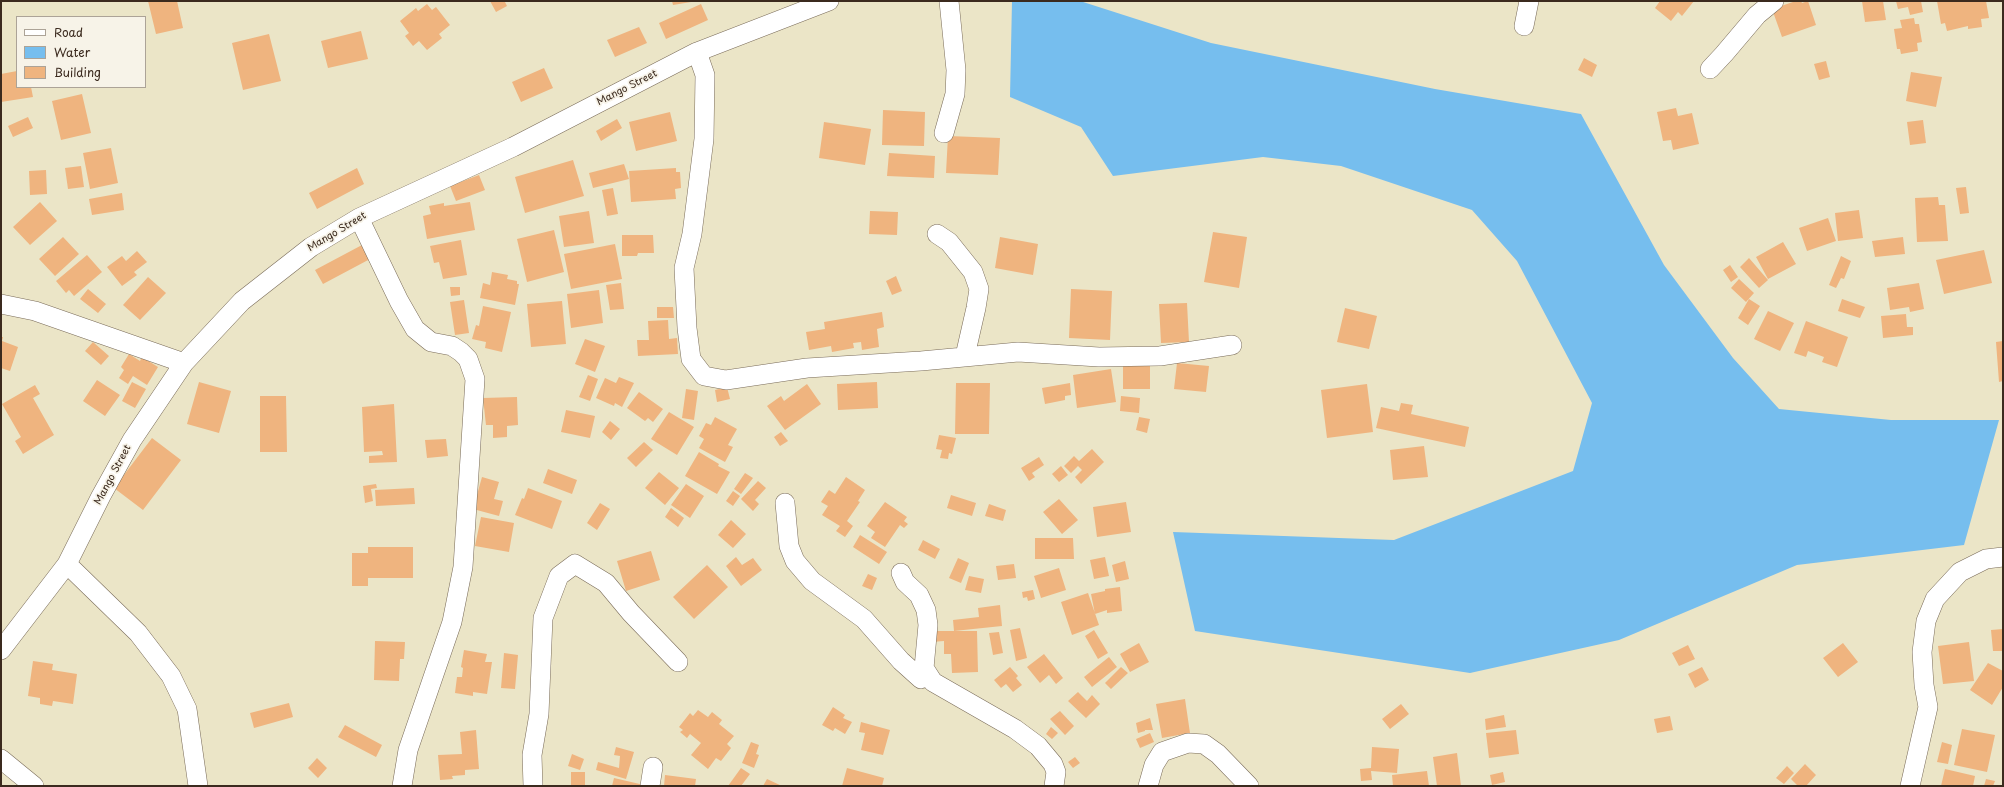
<!DOCTYPE html>
<html>
<head>
<meta charset="utf-8">
<style>
  body { margin:0 }
  #map { position:relative; width:2004px; height:787px; overflow:hidden; background:#ebe5c7; font-family:"Playpen Sans",sans-serif }
  canvas { display:block }
  .frame { position:absolute; inset:0; border:2px solid #3b2a1e; pointer-events:none }
  .legend { position:absolute; left:16px; top:16px; width:130px; height:72px; box-sizing:border-box; background:#f7f3e8; border:1px solid #aca397; margin:0; padding:5px 7px; list-style:none; font-size:12px; color:#3b2a1e }
  .legend li { display:flex; align-items:center; gap:8px; height:20px }
  .legend b { width:20px; border:1px solid #aca397 }
</style>
</head>
<body>
<div id="map">
<canvas width="2004" height="787"></canvas>
<div class="frame"></div>
<ul class="legend">
<li><b style="height:5px;background:#fff"></b>Road</li>
<li><b style="height:11px;background:#76beee"></b>Water</li>
<li><b style="height:11px;background:#efb47f"></b>Building</li>
</ul>
</div>
<script>
const c = document.querySelector('canvas').getContext('2d');
c.lineJoin = 'round';
function paint(path, color) { c.fillStyle = color; c.fill(path, 'evenodd'); }
const toPath = rows => new Path2D(rows.map(r => 'M' + r).join(''));
function strokePath(path, color, width, dash) { c.strokeStyle = color; c.lineWidth = width; c.lineCap = dash ? 'butt' : 'round'; c.setLineDash(dash || []); c.stroke(path); }
function write(font, color, halo, rows, align = 'center') {
  c.font = font + ' "Playpen Sans",sans-serif'; c.lineWidth = 3.5; c.setLineDash([]); c.textBaseline = 'middle'; c.strokeStyle = halo; c.fillStyle = color; for (const [text, x, y, turn = 0] of rows) {
    c.save(); c.translate(x, y); c.rotate((+turn || 0) * Math.PI / 180); c.textAlign = isNaN(turn) ? turn : align; if (halo) c.strokeText(text, 0, 0); c.fillText(text, 0, 0); c.restore();
  }
}
paint(toPath([
  [1012,1,1080,1,1211,43,1435,89,1581,114,1664,265,1733,358,1779,409,1891,420,1999,420,1964,545,1797,565,1619,640,1470,673,1195,631,1173,532,1394,540,1573,471,1592,403,1517,261,1472,210,1341,166,1263,157,1113,176,1081,127,1010,97]
]), '#76beee');
paint(toPath([
  [148,1,177,1,183,28,156,34],
  [490,1,507,1,505,2,507,6,496,12],
  [672,1,691,1,691,2,673,5],
  [1660,1,1694,1,1682,16,1678,12,1671,21,1655,8],
  [1796,1,1801,1,1802,3,1808,1,1816,25,1782,37,1772,9],
  [1862,1,1883,1,1886,20,1865,22],
  [1896,1,1921,1,1923,12,1910,15,1908,7,1898,9],
  [1937,1,1986,1,1989,18,1981,19,1982,27,1968,29,1968,26,1947,31,1945,23,1941,24],
  [427,4,432,10,436,7,450,25,439,34,442,38,427,50,419,41,413,46,405,36,409,33,400,21,416,8,418,11],
  [701,4,708,20,666,39,659,23],
  [1914,18,1915,24,1919,24,1922,42,1917,43,1918,51,1901,54,1900,49,1897,49,1894,29,1902,28,1900,20],
  [639,27,647,43,615,57,607,40],
  [361,31,368,59,328,68,321,41],
  [269,34,281,81,243,90,232,43],
  [1584,58,1597,65,1592,77,1578,70],
  [1826,61,1830,77,1819,80,1814,64],
  [544,68,553,88,521,102,512,82],
  [17,71,17,87,31,87,33,97,1,102,1,74],
  [1911,72,1942,77,1936,107,1906,101],
  [82,94,91,133,61,140,52,101],
  [1676,108,1678,116,1692,113,1699,144,1673,150,1671,140,1663,141,1657,112],
  [883,110,925,112,924,146,882,145],
  [670,112,677,141,636,151,629,122],
  [28,117,33,128,13,137,8,126],
  [617,119,622,128,601,141,596,131],
  [1923,120,1926,143,1910,145,1907,122],
  [824,122,871,129,865,165,819,158],
  [948,136,1000,138,998,175,946,173],
  [111,148,118,183,90,189,83,153],
  [889,153,935,156,934,178,887,176],
  [573,160,584,196,525,213,515,177],
  [624,164,629,179,593,188,589,173],
  [81,166,84,187,68,189,65,168],
  [357,168,364,184,317,209,309,193],
  [676,168,676,172,680,172,681,188,675,189,676,199,631,202,629,171],
  [46,170,47,194,30,195,29,171],
  [479,175,485,190,456,201,450,186],
  [1966,187,1969,213,1960,214,1956,188],
  [613,188,618,214,607,216,602,190],
  [122,193,124,210,92,215,89,199],
  [1938,197,1939,205,1945,205,1948,241,1917,242,1915,198],
  [40,202,57,221,30,245,13,227],
  [470,202,475,230,427,239,423,216,431,214,429,206,444,203,444,206],
  [1859,210,1863,238,1838,241,1835,213],
  [589,211,594,243,564,247,559,216],
  [870,211,898,212,897,235,869,234],
  [1828,218,1836,241,1807,251,1799,228],
  [554,230,564,272,527,282,517,239],
  [1213,232,1247,237,1239,288,1204,282],
  [622,235,653,235,654,253,638,253,637,256,622,256],
  [63,237,79,254,55,276,39,259],
  [1000,237,1038,244,1033,275,995,268],
  [1903,237,1905,254,1875,257,1872,241],
  [461,240,467,275,443,279,439,262,434,263,430,246],
  [1783,242,1796,264,1768,279,1756,257],
  [615,244,622,279,571,289,564,254],
  [362,245,370,259,323,284,315,270],
  [1984,250,1992,283,1944,294,1936,260],
  [137,251,147,262,134,272,137,275,122,286,107,267,122,256,126,261],
  [87,255,102,272,74,296,69,290,66,293,56,281],
  [1841,256,1851,261,1844,279,1841,278,1836,288,1829,285],
  [1749,258,1768,280,1759,288,1740,267],
  [1730,265,1738,277,1731,282,1723,270],
  [492,272,508,275,507,279,517,281,517,284,519,284,515,305,480,298,483,283,490,285],
  [896,276,902,291,892,295,886,281],
  [148,277,166,293,140,320,123,305],
  [1739,279,1754,293,1746,302,1731,288],
  [621,283,624,309,610,310,606,285],
  [1919,283,1924,309,1910,312,1909,307,1890,310,1887,288],
  [450,287,460,287,460,295,451,296],
  [88,289,106,304,98,313,80,299],
  [1071,289,1112,291,1110,340,1069,338],
  [599,290,603,323,571,328,567,294],
  [1749,299,1760,306,1748,325,1738,318],
  [1842,299,1865,307,1860,318,1838,311],
  [464,300,469,333,455,335,450,302],
  [562,301,566,344,531,347,527,304],
  [1187,303,1189,342,1161,343,1159,304],
  [483,306,511,312,502,352,485,348,486,342,472,339,476,325,479,326],
  [657,307,673,307,674,318,657,318],
  [1345,308,1377,316,1369,349,1337,342],
  [1768,311,1794,323,1780,351,1754,339],
  [882,312,884,327,877,329,879,347,862,350,861,342,853,343,854,348,832,352,831,346,809,350,806,332,825,329,824,322],
  [1906,314,1907,327,1913,327,1913,335,1883,338,1881,316],
  [668,320,669,339,677,338,678,354,638,356,637,340,649,340,648,321],
  [1806,321,1848,337,1837,367,1822,362,1824,357,1808,351,1806,357,1794,353],
  [1,337,3,337,2,341,18,347,10,371,1,368],
  [585,339,605,346,595,372,575,364],
  [2003,341,2003,381,1999,382,1996,342],
  [93,342,109,356,101,365,85,351],
  [129,354,140,361,142,357,158,367,147,385,133,376,128,384,119,378,124,370,121,367],
  [1177,363,1209,366,1206,392,1174,389],
  [1123,364,1150,364,1150,389,1123,389],
  [1111,369,1116,402,1077,408,1073,375],
  [588,375,598,379,590,401,579,397],
  [619,377,634,383,622,407,615,403,614,406,596,398,605,378,616,383],
  [97,380,120,395,105,416,83,401],
  [132,382,146,389,135,408,122,401],
  [199,382,231,391,219,433,187,424],
  [877,382,878,408,838,410,837,384],
  [956,383,990,383,989,434,955,434],
  [1070,383,1071,395,1065,396,1065,400,1045,404,1042,388],
  [807,384,821,404,785,430,767,406,781,396,784,401],
  [1367,384,1373,432,1327,438,1321,390],
  [35,385,40,394,33,398,54,435,23,454,15,441,21,437,2,404],
  [727,387,730,399,717,402,715,390],
  [686,389,698,391,694,420,682,418],
  [639,392,663,409,653,422,648,418,645,421,627,408],
  [260,396,286,396,287,452,260,452],
  [1121,396,1140,398,1139,413,1120,411],
  [517,397,518,425,507,426,507,437,493,438,493,425,486,425,483,398],
  [1401,403,1413,405,1411,414,1469,427,1465,447,1376,428,1381,407,1399,411],
  [394,404,397,462,369,463,369,456,383,455,382,451,364,452,362,407],
  [566,410,595,416,590,438,561,432],
  [669,412,694,427,677,455,651,439],
  [715,417,737,429,728,445,733,447,725,462,699,448,704,439,699,436,706,423,711,425],
  [1139,417,1150,419,1147,433,1136,430],
  [610,421,620,429,611,440,602,432],
  [781,432,788,441,780,446,774,437],
  [939,435,956,438,952,454,949,453,948,459,940,458,942,450,936,449],
  [152,438,181,460,143,510,114,488],
  [446,439,448,456,427,458,425,440],
  [644,442,653,450,636,467,627,458],
  [1424,446,1428,477,1393,480,1390,450],
  [1092,449,1104,462,1081,484,1075,477,1082,470,1078,466,1071,473,1064,466,1074,456,1079,461],
  [699,452,719,464,718,466,730,472,717,494,685,476],
  [1039,457,1044,465,1032,473,1035,477,1029,481,1021,468],
  [1061,466,1068,475,1059,482,1052,474],
  [548,469,577,480,572,494,543,483],
  [659,472,679,488,665,505,645,488],
  [745,473,753,478,741,494,734,489],
  [482,477,499,482,494,499,503,501,499,516,473,509],
  [846,477,865,490,858,501,860,502,847,521,853,526,845,537,836,531,840,526,822,515,828,506,821,502,829,490,835,494],
  [758,481,766,488,755,500,759,504,753,511,741,499],
  [376,484,377,488,371,489,373,501,365,503,363,486],
  [686,484,704,496,690,518,671,505],
  [414,488,415,504,376,506,375,490],
  [528,488,562,501,552,529,515,515,522,498,524,499],
  [733,491,740,496,733,506,726,501],
  [951,495,976,503,972,516,947,508],
  [1059,499,1078,520,1062,534,1043,512],
  [885,502,907,517,904,521,908,524,904,528,900,525,885,547,871,538,875,532,867,526],
  [1126,502,1131,532,1097,537,1093,507],
  [600,503,610,509,597,530,587,523],
  [989,504,1006,510,1003,521,985,516],
  [671,508,684,518,678,527,665,517],
  [481,517,514,523,509,552,475,546],
  [731,520,746,534,733,548,718,535],
  [860,535,887,552,879,564,853,547],
  [1035,538,1073,538,1074,559,1035,559],
  [923,540,940,549,935,559,918,550],
  [368,547,413,547,413,578,368,578,368,586,352,586,352,553,368,553],
  [651,551,660,580,626,591,617,561],
  [736,557,742,565,753,558,762,570,741,586,726,566],
  [1105,557,1109,576,1094,579,1090,560],
  [958,558,969,563,961,583,949,578],
  [1125,561,1129,579,1116,582,1112,565],
  [1014,564,1016,578,998,580,996,566],
  [707,565,728,587,694,619,673,597],
  [1059,568,1066,590,1041,598,1034,576],
  [868,574,877,578,872,590,862,586],
  [969,576,984,579,981,593,965,590],
  [1120,587,1122,611,1107,613,1107,610,1095,614,1091,594,1105,591,1105,589],
  [1033,590,1035,599,1028,601,1027,597,1023,598,1022,592],
  [1088,593,1099,625,1072,635,1061,602],
  [1000,605,1002,626,954,631,953,620,979,617,978,608],
  [1020,628,1027,658,1016,661,1010,630],
  [2003,629,2003,651,1993,651,1991,630],
  [1094,630,1108,653,1098,659,1085,636],
  [932,631,977,631,978,672,952,673,951,654,944,654,944,641,931,642],
  [999,632,1003,653,993,655,989,633],
  [375,641,405,642,404,659,400,659,399,681,374,680],
  [1969,642,1974,681,1943,684,1938,646],
  [1139,643,1149,662,1130,672,1120,654],
  [1843,643,1858,662,1838,677,1823,658],
  [1688,645,1695,659,1679,666,1672,653],
  [464,650,487,654,485,662,492,662,487,694,473,692,473,696,455,693,457,677,462,677,463,668,461,667],
  [504,653,518,655,515,689,501,688],
  [1044,654,1063,678,1056,684,1049,675,1040,683,1027,667],
  [1109,657,1117,667,1092,687,1084,677],
  [33,661,53,664,52,670,77,674,73,704,53,701,52,706,40,704,40,698,28,696],
  [1988,663,2003,671,2003,687,1992,705,1970,690],
  [1010,667,1018,676,1016,678,1022,685,1013,692,1006,684,1001,688,994,680],
  [1121,667,1128,673,1111,689,1105,683],
  [1702,667,1709,680,1695,688,1688,674],
  [1078,692,1087,701,1092,695,1100,704,1086,718,1068,701],
  [1185,699,1190,733,1162,738,1156,704],
  [289,703,293,717,254,728,250,713],
  [1401,704,1409,714,1390,729,1382,719],
  [833,707,845,715,843,718,852,722,845,734,835,728,833,731,822,725],
  [698,710,708,717,712,712,722,720,719,724,734,736,727,744,731,748,721,761,716,758,708,769,691,755,701,743,690,734,687,738,680,732,683,730,679,727,690,713,693,716],
  [1060,711,1074,726,1065,735,1050,719],
  [1504,715,1506,727,1486,730,1485,719],
  [1670,716,1673,730,1657,733,1654,719],
  [1150,718,1153,730,1145,730,1145,731,1138,733,1136,723],
  [861,722,890,730,883,755,861,750,865,733,859,732],
  [345,725,382,745,376,757,338,737],
  [1051,727,1058,733,1052,739,1046,734],
  [1962,729,1995,735,1987,772,1954,765],
  [476,730,479,769,465,770,465,775,452,776,453,779,440,780,438,755,462,754,460,732],
  [1516,730,1519,754,1489,758,1486,733],
  [1150,733,1154,742,1140,748,1136,739],
  [751,742,759,745,756,754,759,755,754,768,742,763],
  [1942,742,1952,745,1948,764,1937,762],
  [616,747,634,752,626,779,596,770,598,762,619,768,620,756,614,755],
  [1372,747,1399,749,1397,773,1371,771,1372,780,1361,781,1360,769,1371,768],
  [1457,753,1461,786,1437,786,1433,757],
  [572,754,584,759,580,770,568,766],
  [1075,757,1080,763,1073,768,1068,762],
  [317,758,327,768,318,778,308,768],
  [1805,764,1816,775,1806,786,1798,786,1791,779],
  [1787,766,1794,773,1784,784,1776,778],
  [741,768,750,774,741,786,728,786],
  [847,768,884,778,882,786,842,786],
  [1945,769,1975,776,1973,786,1941,786],
  [1427,771,1429,786,1393,786,1392,775],
  [571,772,585,772,585,786,571,786],
  [1503,772,1505,782,1492,785,1490,775],
  [665,775,696,779,695,786,664,786],
  [614,778,644,785,644,786,612,786],
  [767,779,782,786,763,786],
  [1986,779,1995,781,1993,786,1984,786]
]), '#efb47f');
const minor = toPath([
  [1524,26,1529,1],
  [697,52,705,75,704,139,692,234,684,268,687,328,691,359,704,376,726,380,807,368,921,361,1018,352,1099,357,1160,356,1232,345],
  [1710,69,1724,54,1757,15,1774,1],
  [944,133,955,94,956,70,949,1],
  [359,218,399,301,415,329,431,342,452,346,461,352,468,359,475,379,463,567,452,622,408,750,402,786],
  [937,234,949,242,973,272,979,289,976,308,965,356],
  [1,304,35,311,184,363],
  [785,503,789,546,795,561,812,581,864,619,901,661,921,679],
  [67,564,138,633,171,676,187,709,198,786],
  [901,573,905,582,919,595,926,610,928,625,924,668,933,682,1015,729,1038,746,1053,764,1056,772,1054,786],
  [1,650,67,564,101,496,132,440,184,363,242,301,311,247,359,218,513,147,697,52,829,1],
  [1,759,34,786],
  [533,786,532,755,539,714,543,618,559,576,575,564,606,583,631,613,678,662],
  [650,786,653,767],
  [1148,786,1154,765,1162,752,1188,743,1204,744,1218,754,1249,786],
  [1910,786,1928,707,1924,685,1922,652,1926,621,1935,599,1960,572,1986,559,2003,557]
]);
strokePath(minor, '#796b59', 20);
strokePath(minor, '#fff', 19);
write('10px', '#3b2a1e', '#f7f3e8', [
  ["Mango Street",627,88,-27],
  ["Mango Street",337,232,-31],
  ["Mango Street",113,475,-62]
]);
</script>
</body>
</html>
